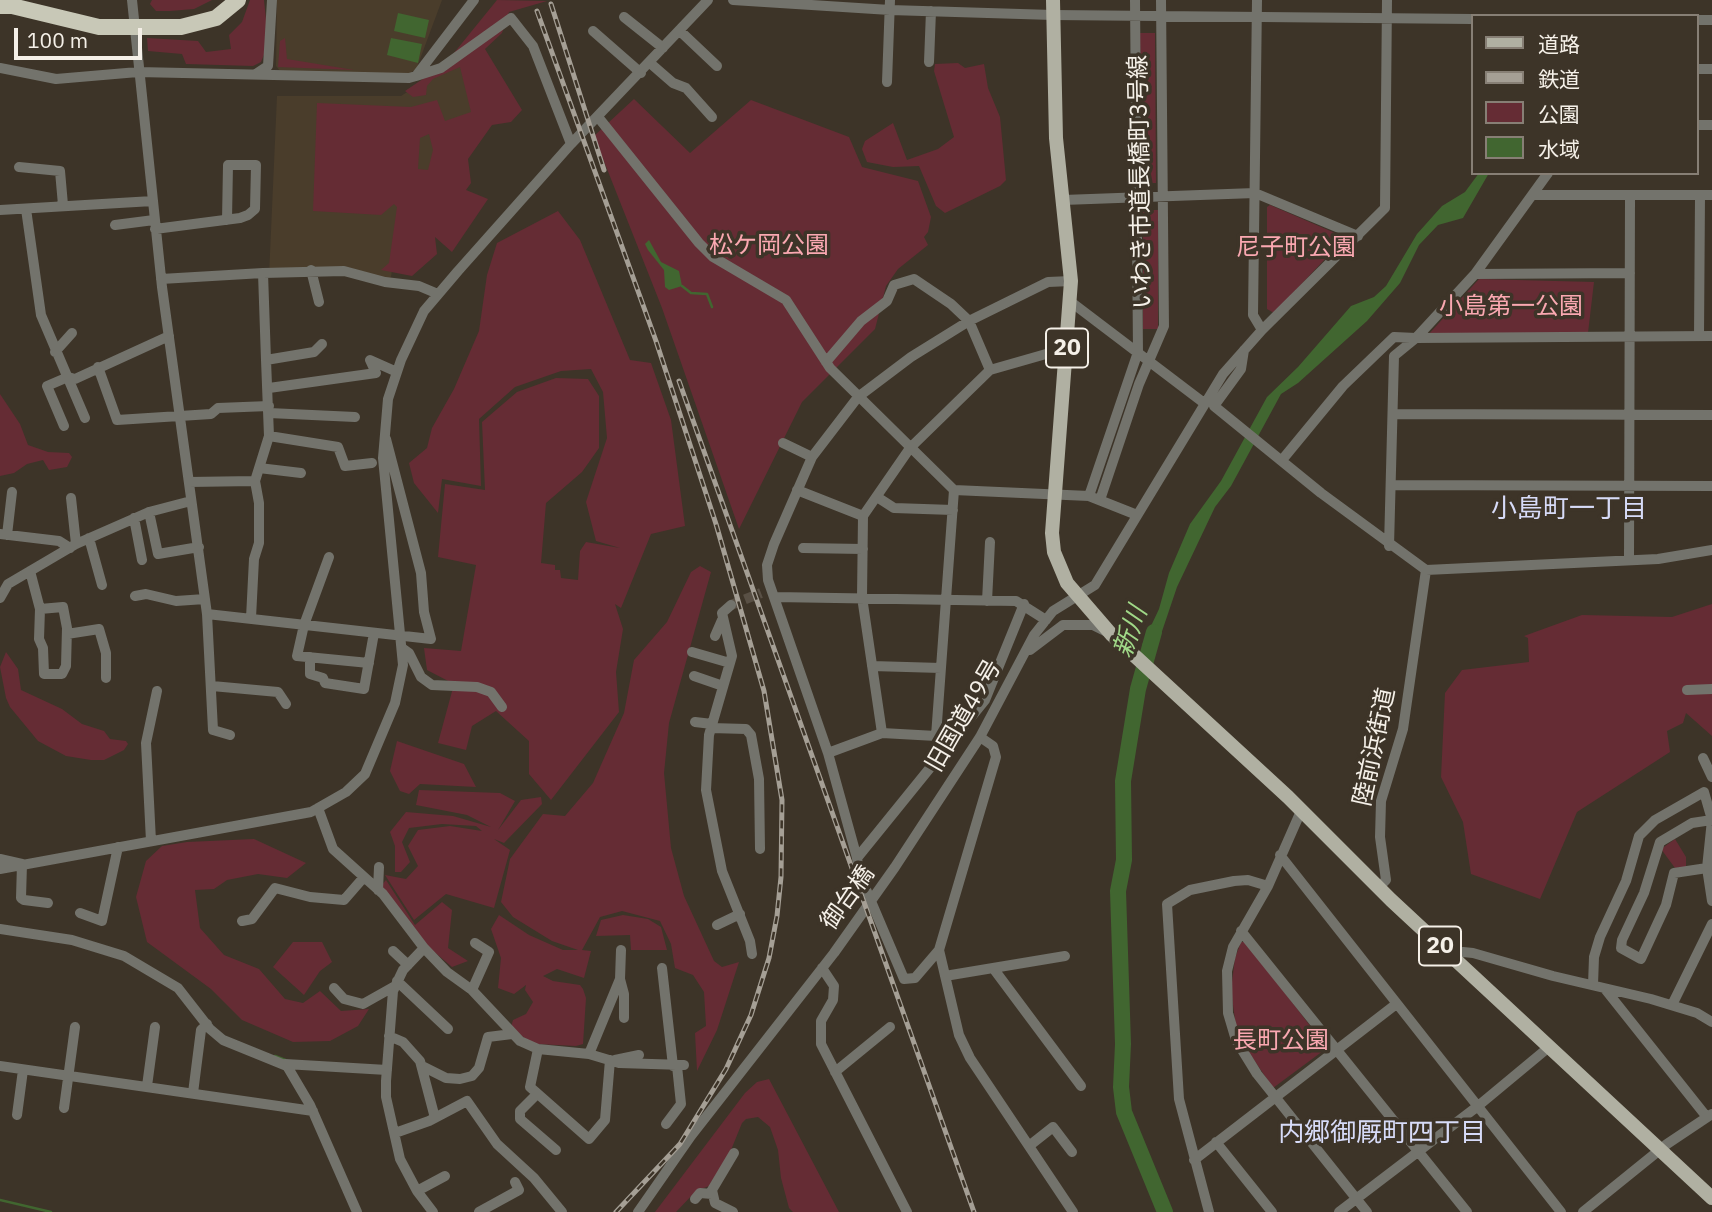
<!DOCTYPE html>
<html>
<head>
<meta charset="utf-8">
<style>
  body { margin:0 }
  #map { position:relative; width:1712px; height:1212px; overflow:hidden; background:#3d3428; font-family:"IBM Plex Sans","Noto Sans JP",sans-serif }
  canvas { display:block }
  .legend { position:absolute; left:1471px; top:14px; width:228px; height:161px; box-sizing:border-box; background:#3d3428; border:2px solid #877f75; margin:0; padding:9px 12px; list-style:none; font-size:21px; color:#f5f0e8 }
  .legend li { display:flex; align-items:center; gap:14px; height:35px }
  .legend b { width:35px; border:2px solid #877f75 }
  .scale { position:absolute; left:14px; top:28px; width:128px; height:32px; box-sizing:border-box; border:4px solid #f5f0e8; border-top:0; padding-left:9px; font-size:21px; line-height:24px; white-space:nowrap; color:#f5f0e8; -webkit-text-stroke:5px #3d3428; paint-order:stroke }
</style>
</head>
<body>
<div id="map">
<canvas width="1712" height="1212"></canvas>
<ul class="legend">
<li><b style="height:9px;background:#b0b0a2"></b>道路</li>
<li><b style="height:9px;background:#a59f95"></b>鉄道</li>
<li><b style="height:19px;background:#652c34"></b>公園</li>
<li><b style="height:19px;background:#416630"></b>水域</li>
</ul>
<div class="scale">100 m</div>
</div>
<script>
const c = document.querySelector('canvas').getContext('2d');
c.lineJoin = 'round';
function paint(path, color) { c.fillStyle = color; c.fill(path, 'evenodd'); }
const toPath = rows => new Path2D(rows.map(r => 'M' + r).join(''));
function strokePath(path, color, width, dash) { c.strokeStyle = color; c.lineWidth = width; c.lineCap = dash ? 'butt' : 'round'; c.setLineDash(dash || []); c.stroke(path); }
function write(font, color, halo, rows, align = 'center') {
  c.font = font + ' "IBM Plex Sans","Noto Sans JP",sans-serif'; c.lineWidth = 7; c.setLineDash([]); c.textBaseline = 'middle'; c.strokeStyle = halo; c.fillStyle = color; for (const [text, x, y, turn = 0] of rows) {
    c.save(); c.translate(x, y); c.rotate((+turn || 0) * Math.PI / 180); c.textAlign = isNaN(turn) ? turn : align; if (halo) c.strokeText(text, 0, 0); c.fillText(text, 0, 0); c.restore();
  }
}
paint(toPath([
  [277,0,442,0,416,70,403,76,280,71,276,66],
  [463,56,478,116,401,227,390,281,316,273,269,276,277,96,401,96]
]), '#4a3d2b');
paint(toPath([
  [152,0,212,0,194,9,170,11,156,11,150,4],
  [250,0,264,0,267,29,265,52,261,62,253,66,186,64,182,54,148,51,147,38,198,41,206,52,231,49,229,35,242,22],
  [497,0,547,1,509,12,502,33,485,49,522,110,511,122,492,125,468,159,471,183,466,190,488,199,452,252,435,237,437,254,412,276,381,270,389,263,397,207,394,204,381,215,313,211,317,103,411,107,437,100,445,121,471,112,460,67,433,79,427,86,426,95,413,97,405,91,445,64],
  [429,134,433,150,428,170,418,169,420,138],
  [1140,33,1155,33,1156,183,1142,183],
  [285,38,287,59,354,70,278,67,280,41],
  [958,63,965,68,984,64,988,88,1000,117,1006,180,1000,186,945,213,936,206,919,166,893,167,867,162,862,149,865,141,893,123,907,160,938,149,954,137,934,71,935,64],
  [634,99,690,153,751,100,849,137,862,167,918,181,931,217,928,232,924,237,928,245,898,269,886,286,875,329,802,402,739,529,662,308,594,136],
  [1270,205,1342,236,1343,240,1274,313,1267,309,1267,207],
  [1143,210,1158,210,1158,329,1143,329],
  [558,211,580,240,630,360,651,363,671,420,685,526,651,534,621,608,615,604,623,629,616,672,619,712,551,800,529,774,529,741,496,711,472,726,466,750,438,743,454,684,427,670,424,648,461,651,476,565,438,557,445,484,485,490,482,422,517,392,556,378,588,379,599,396,599,448,582,472,546,503,541,563,555,565,555,570,560,570,561,578,578,580,580,551,586,542,620,548,596,541,586,502,607,438,603,392,591,369,561,371,515,387,479,419,481,486,442,479,438,513,414,483,409,463,427,448,432,428,454,389,479,331,487,275,497,243],
  [1479,279,1594,282,1588,333,1428,335],
  [0,394,20,424,28,445,48,452,69,453,72,457,67,467,49,470,43,460,27,464,14,473,0,476],
  [700,566,711,572,669,723,664,773,671,848,684,896,714,961,722,967,739,962,717,1030,697,1071,695,1033,706,1026,704,992,693,975,675,968,671,944,660,921,622,911,600,917,582,950,591,951,584,978,557,969,543,976,553,981,580,985,583,989,586,998,583,1044,576,1046,537,1044,528,1041,511,1027,513,1020,526,1014,533,1002,525,990,526,985,514,994,498,988,501,958,491,929,499,915,529,935,563,950,578,950,552,941,513,917,501,902,510,859,543,814,565,816,593,783,624,713,634,660,667,622,691,572],
  [1712,604,1712,736,1686,713,1683,723,1667,731,1670,752,1577,812,1540,899,1471,874,1463,822,1441,777,1445,693,1462,670,1529,662,1528,638,1524,636,1582,615,1672,617],
  [6,652,18,669,21,690,62,709,82,724,104,731,110,739,126,741,128,744,124,750,104,760,91,760,66,756,38,741,10,707,6,698,0,667],
  [397,741,464,764,476,787,420,784,409,794,400,791,390,771],
  [419,790,500,793,515,801,498,830,521,800,541,797,542,804,504,843,494,839,510,850,494,908,446,894,414,920,385,875,406,879,418,866,408,846,418,830,450,826,482,831,476,826,442,824,409,828,402,842,410,862,401,872,395,872,395,846,390,832,406,812,453,816,491,827,467,815,416,805],
  [254,839,306,863,287,878,258,874,227,880,214,889,195,890,200,928,224,955,259,969,285,999,303,1003,320,991,341,1011,369,1009,358,1026,330,1041,293,1042,242,1020,211,989,147,942,136,897,146,861,162,846,187,842],
  [1675,839,1686,857,1686,867,1675,868,1661,849],
  [386,880,415,925,442,902,452,910,448,948,468,961,452,967,418,938,380,887],
  [623,915,648,919,661,927,667,950,631,950,630,935,596,936,601,920],
  [293,942,322,942,332,962,320,971,304,995,273,967],
  [1241,942,1246,942,1327,1048,1273,1088,1244,1045,1236,1027,1231,990,1235,958],
  [769,1079,839,1212,793,1212,789,1208,781,1178,778,1150,770,1127,758,1117,746,1119,742,1123,731,1150,709,1186,696,1191,676,1212,655,1212,745,1093,757,1082]
]), '#652c34');
paint(toPath([
  [398,13,429,20,425,38,394,31],
  [391,38,422,44,418,63,387,55],
  [1479,173,1489,173,1463,218,1438,225,1419,245,1400,283,1367,321,1298,383,1281,394,1231,486,1215,507,1177,587,1154,655,1142,645,1159,609,1169,573,1190,524,1221,481,1267,397,1298,367,1351,306,1374,297,1386,286,1417,234,1442,206,1465,192],
  [649,240,661,262,679,271,682,286,669,290,665,287,664,270,648,250,645,244]
]), '#416630');
strokePath(toPath([
  [682,286,691,293,707,294,712,307],
  [275,1056,288,1061],
  [0,1200,51,1212]
]), '#416630', 2.5);
strokePath(toPath([
  [1154,632,1138,689,1123,781,1124,860,1118,891,1123,1044,1121,1087,1124,1112,1165,1212]
]), '#416630', 16);
strokePath(toPath([
  [731,605,761,593]
]), '#595045', 10, [10, 5]);
strokePath(toPath([
  [132,0,162,287,207,614,431,639,424,612,421,573,386,439],
  [733,0,890,10,1053,15,1472,19],
  [1257,0,1253,315,1262,330],
  [624,17,663,48],
  [1696,20,1712,20],
  [593,31,641,73],
  [680,31,717,66],
  [929,62,931,11],
  [650,63,673,83,686,88,712,117],
  [0,68,56,79,138,72,409,78,416,76,474,0],
  [1696,69,1712,69],
  [256,74,268,66,272,0],
  [416,76,441,68,511,18,533,46,571,144],
  [887,82,890,0],
  [598,117,699,243,713,257,786,300,830,368,954,490,1089,496,1137,515],
  [1696,125,1712,125],
  [19,167,60,171,63,205],
  [1533,195,1712,195],
  [1063,200,1255,193,1358,236],
  [26,209,41,315,85,418],
  [0,210,153,201],
  [115,225,154,220],
  [155,229,240,218,248,215,255,209,256,165,228,165,227,220],
  [311,270,319,302],
  [1475,274,1630,273],
  [161,279,263,273],
  [1071,302,1204,403],
  [1699,336,1700,196],
  [1244,350,1241,369,1214,406,1321,493,1426,570,1658,559,1712,550],
  [55,352,72,333],
  [266,360,263,273,344,271,385,282,419,286,438,294],
  [826,362,861,321,887,301,894,285,914,279,951,304,969,321,990,370],
  [98,367,117,420,211,414,218,408,269,406],
  [269,388,376,373,370,360,397,372],
  [269,413,355,417],
  [1394,414,1712,415],
  [64,426,47,386,68,377,75,379,169,336],
  [269,436,338,447,345,466,372,463],
  [783,443,812,457],
  [1282,460,1343,386,1394,337,1416,338,1475,274,1548,173],
  [259,468,301,473],
  [189,482,255,481],
  [1391,485,1712,486],
  [797,490,863,516],
  [1089,496,1138,352,1135,0],
  [877,497,894,508,953,510],
  [71,498,76,544],
  [1100,500,1139,384,1164,326,1161,0],
  [149,512,158,554,199,547],
  [134,518,142,560],
  [0,534,59,541,70,548],
  [7,535,12,492],
  [89,538,102,585],
  [1389,546,1394,356,1416,338,1712,336],
  [803,548,863,549],
  [329,557,304,625,297,656,369,663],
  [1629,560,1630,196],
  [30,571,40,609,39,639,43,648,44,674,62,674,66,666,67,628,63,607,40,609],
  [135,596,146,594,176,601,205,599],
  [775,597,1016,601,1046,620],
  [0,598,8,584,76,544,149,512,191,501],
  [987,601,990,542],
  [731,605,722,613,732,656,709,735,706,790,722,871,750,941,752,954],
  [207,614,213,730,230,735],
  [251,618,254,559,259,543,259,503,255,481,269,436,266,360,314,352,322,344],
  [67,634,99,629,106,653,106,678],
  [715,636,722,620],
  [402,648,409,653,421,677,432,685,477,687,491,692,502,707],
  [1030,650,1063,625,1093,625,1105,631],
  [692,652,730,663],
  [310,657,310,674,323,678,325,683,364,689,374,633],
  [872,666,941,668],
  [694,676,723,686],
  [212,686,278,692,286,704],
  [1687,690,1712,689],
  [695,722,712,724],
  [711,728,746,729,751,735,759,779,760,849],
  [882,733,862,597,863,516,910,448,990,370,1067,348],
  [936,736,954,490],
  [980,737,993,746,996,757,939,950,915,978,904,979,859,873,857,858,985,700,1024,604],
  [828,753,882,733,936,736,940,739],
  [1703,758,1712,777],
  [318,808,333,849,383,894,424,948],
  [1301,811,1268,886,1233,947,1227,971,1228,1013,1236,1040,1257,1074,1367,1212],
  [151,841,146,743,157,691],
  [1280,855,1561,1212],
  [857,858,828,753,768,580,767,565,774,544,812,457,858,397,911,357,969,321,1048,282,1071,281],
  [0,859,22,864,21,898,24,900,48,903],
  [1707,868,1674,873,1666,905,1641,959,1621,948,1622,940,1644,893,1660,842,1692,823,1712,820],
  [0,869,311,812,346,792,365,774,395,703,403,665,383,458,388,399,401,360,424,311,458,271,571,144,708,0],
  [1378,888,1386,880,1380,837,1381,801,1403,729,1426,570],
  [378,890,379,867],
  [80,913,102,921,118,847],
  [242,921,252,919,275,888,310,897,344,900,364,877],
  [717,925,740,914],
  [0,929,72,940,124,956,178,988,210,1029,223,1040,287,1066,310,1105,357,1212],
  [1241,931,1467,1212],
  [939,950,959,1035,970,1058,1073,1212],
  [393,951,408,965],
  [1452,956,1463,952,1473,953,1553,976,1651,999,1697,1013,1712,1022],
  [662,968,673,1066],
  [822,968,834,986,833,1000,821,1021,821,1044,907,1212],
  [993,968,1081,1086],
  [945,976,1065,956],
  [620,979,624,994,624,1018],
  [397,981,448,1029],
  [1593,985,1594,957,1600,937,1626,881,1639,836,1655,820,1704,792,1712,820,1707,868,1712,901],
  [334,988,344,999,363,1004,395,986],
  [1605,989,1706,1116],
  [472,990,489,952,475,943],
  [1672,1005,1712,924],
  [389,1036,403,1042,420,1061,435,1118],
  [538,1049,530,1087,589,1139,605,1120,610,1060],
  [589,1054,620,979,621,950],
  [615,1060,639,1055],
  [285,1064,387,1070],
  [0,1066,313,1111],
  [422,1066,446,1078,460,1079,472,1076,479,1068,488,1037,512,1034],
  [835,1072,890,1027],
  [147,1086,155,1027],
  [193,1093,201,1030,207,1024],
  [537,1094,520,1111,520,1119,556,1150],
  [64,1108,75,1027],
  [17,1115,23,1070],
  [666,1124,681,1104,677,1066],
  [395,1133,429,1121,467,1101,497,1144,534,1178,562,1212],
  [1216,1142,1272,1212],
  [1029,1146,1053,1127,1072,1152],
  [1194,1160,1395,1005],
  [417,1191,445,1176],
  [695,1199,700,1193,712,1194],
  [433,1212,417,1191,400,1159,386,1097,386,1081,393,991,403,970,424,948,447,972,472,990,520,1041,538,1049,589,1054,619,1063,684,1065],
  [479,1212,519,1190,515,1182],
  [638,1212,691,1136,834,953,895,867,980,737,1034,635,1053,611,1095,585,1223,374,1262,330,1385,208,1387,0],
  [733,1212,715,1203,712,1190,734,1153],
  [1209,1212,1179,1099,1167,904,1190,890,1234,881,1248,880,1268,886],
  [1339,1212,1478,1106,1549,1047],
  [1583,1212,1667,1144,1712,1114]
]), '#73736c', 10);
strokePath(toPath([
  [1053,0,1056,138,1071,281,1052,533,1054,552,1067,583,1111,634,1288,797,1391,900,1712,1198]
]), '#b0b0a2', 14);
strokePath(toPath([
  [0,6,12,6,99,27,181,27,216,18,238,0]
]), '#c8c8b7', 16);
const rail = toPath([
  [551,4,604,170],
  [537,11,656,341,716,524,764,691,782,800,781,877,777,916,769,958,751,1015,726,1069,680,1144,616,1212],
  [679,381,974,1212]
]);
strokePath(rail, '#a59f95', 5);
strokePath(rail, '#3d3428', 2.5, [8]);
for (const [x, y, w] of [
  [1067,348,42],
  [1440,946,42]
]) { const box = new Path2D(); box.roundRect(x - w / 2, y - 19.5, w, 39, 5); c.fillStyle = '#3d3428'; c.fill(box); strokePath(box, '#f5f0e8', 2); }
write('bold 23px', '#f5f0e8', null, [
  ["20",1067,348],
  ["20",1440,946]
]);
write('24px', '#f5f0e8', '#3d3428', [
  ["いわき市道長橋町3号線",1141,182,-91],
  ["旧国道49号",964,716,-60],
  ["陸前浜街道",1375,747,-78],
  ["御台橋",848,898,-54]
]);
write('24px', '#faa8b1', '#3d3428', [
  ["松ケ岡公園",769,246],
  ["尼子町公園",1296,248],
  ["小島第一公園",1511,307],
  ["長町公園",1281,1041]
]);
write('26px', '#d7dbf8', '#3d3428', [
  ["小島町一丁目",1569,509],
  ["内郷御厩町四丁目",1382,1133]
]);
write('italic 26px', '#a0d888', '#3d3428', [
  ["新川",1131,632,-70]
]);
</script>
</body>
</html>
